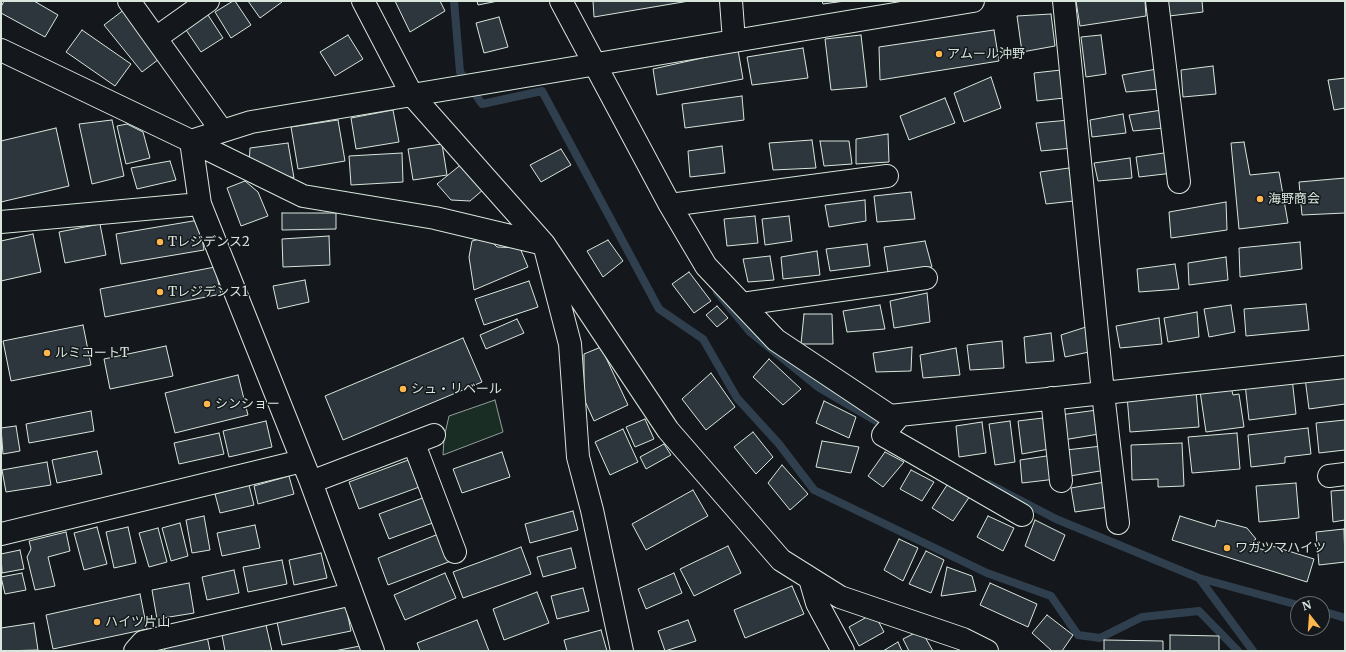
<!DOCTYPE html>
<html>
<head>
<meta charset="utf-8">
<style>
  body { margin:0 }
  #map { position:relative; width:1346px; height:652px; overflow:hidden; background:#14181c; font-family:Merriweather,serif }
  canvas { display:block }
  .frame { position:absolute; inset:0; border:2px solid #d8e6dc; pointer-events:none }
  .north { position:absolute; left:1290px; top:596px; width:40px; height:40px; box-sizing:border-box; background:#14181c; border:1px solid #626a69; border-radius:50%; rotate:343deg; font-size:11px; font-weight:700; line-height:16px; text-align:center; color:#d8e6dc }
  .north::after { content:''; display:block; margin:auto; width:14px; height:18px; background:#ffb74d; clip-path:polygon(50% 0,100% 100%,50% 72%,0 100%) }
</style>
</head>
<body>
<div id="map">
<canvas width="1346" height="652"></canvas>
<div class="frame"></div>
<div class="north">N</div>
</div>
<script>
const c = document.querySelector('canvas').getContext('2d');
c.lineJoin = 'round';
function paint(path, color) { c.fillStyle = color; c.fill(path, 'evenodd'); }
const toPath = rows => new Path2D(rows.map(r => 'M' + r).join(''));
function strokePath(path, color, width, dash) { c.strokeStyle = color; c.lineWidth = width; c.lineCap = dash ? 'butt' : 'round'; c.setLineDash(dash || []); c.stroke(path); }
function write(font, color, halo, rows, align = 'center') {
  c.font = font + ' Merriweather,"Noto Sans JP",serif'; c.lineWidth = 3; c.setLineDash([]); c.textBaseline = 'middle'; c.strokeStyle = halo; c.fillStyle = color; for (const [text, x, y, turn = 0] of rows) {
    c.save(); c.translate(x, y); c.rotate((+turn || 0) * Math.PI / 180); c.textAlign = isNaN(turn) ? turn : align; if (halo) c.strokeText(text, 0, 0); c.fillText(text, 0, 0); c.restore();
  }
}
const green = toPath([
  [495,400,503,432,443,455,444,438,449,416,495,400]
]);
paint(green, '#1a2d24');
strokePath(green, '#939e99', 1);
strokePath(toPath([
  [454,1,460,72,482,104,542,91,659,309,703,339,737,398,779,444,814,490,987,573,1051,596,1078,635,1100,638,1142,617,1199,611,1238,651],
  [717,292,750,332,818,387,883,425],
  [989,484,1056,519,1199,578,1298,605],
  [1199,578,1253,651],
  [1322,611,1345,618]
]), '#2f3f4d', 8);
const building = toPath([
  [4,1,34,1,58,15,45,37,1,13,1,7,4,1],
  [233,1,235,1,251,25,231,38,215,12,233,1],
  [248,1,281,1,282,2,260,18,248,1],
  [395,1,440,1,445,11,410,32,395,1],
  [477,1,498,1,478,5,477,1],
  [593,1,689,1,594,17,593,1],
  [822,1,845,1,823,4,822,1],
  [1076,1,1145,1,1146,16,1080,26,1076,1],
  [1168,1,1202,1,1203,12,1169,16,1168,1],
  [125,9,163,56,142,72,104,25,125,9],
  [206,12,223,38,201,52,184,27,206,12],
  [1051,14,1055,46,1022,52,1017,16,1051,14],
  [499,17,508,47,484,53,476,23,499,17],
  [82,30,131,64,115,86,66,52,82,30],
  [994,30,999,61,880,80,879,47,994,30],
  [348,35,363,59,335,76,320,52,348,35],
  [861,35,867,87,831,90,825,39,861,35],
  [1101,35,1106,74,1086,77,1081,37,1101,35],
  [803,48,808,78,752,85,747,57,803,48],
  [738,50,743,79,657,95,653,69,738,50],
  [1213,66,1216,94,1183,97,1181,70,1213,66],
  [1157,69,1160,89,1126,92,1122,75,1157,69],
  [1061,70,1064,98,1037,101,1034,73,1061,70],
  [991,77,1001,108,964,122,954,93,991,77],
  [1345,78,1345,108,1334,110,1328,80,1345,78],
  [742,96,744,120,685,128,682,104,742,96],
  [945,98,955,123,909,140,900,116,945,98],
  [393,110,399,142,356,149,351,118,393,110],
  [1162,110,1164,128,1133,131,1129,115,1162,110],
  [1123,114,1126,133,1092,137,1090,120,1123,114],
  [112,120,124,176,92,184,79,124,112,120],
  [338,120,345,161,298,169,291,127,338,120],
  [1070,120,1072,148,1041,151,1036,123,1070,120],
  [127,124,143,132,150,158,126,164,117,126,127,124],
  [56,128,69,186,1,202,1,141,56,128],
  [888,134,889,162,856,164,856,139,888,134],
  [812,140,816,168,773,170,769,143,812,140],
  [820,141,849,141,852,164,824,166,820,141],
  [1244,142,1250,175,1279,172,1288,223,1239,229,1231,143,1244,142],
  [288,143,294,178,249,165,250,148,288,143],
  [442,144,447,175,413,180,408,149,442,144],
  [722,146,725,173,690,177,688,151,722,146],
  [561,149,571,165,541,182,530,165,561,149],
  [1171,152,1173,173,1139,177,1136,157,1171,152],
  [402,153,403,182,351,185,349,156,402,153],
  [1130,158,1132,178,1098,181,1094,163,1130,158],
  [170,161,176,180,137,189,131,168,170,161],
  [463,163,484,189,470,201,451,200,437,184,463,163],
  [1069,168,1074,201,1046,204,1040,172,1069,168],
  [1345,178,1345,213,1302,215,1299,182,1345,178],
  [245,181,258,192,268,216,241,226,227,188,245,181],
  [911,192,915,219,877,222,874,196,911,192],
  [865,200,866,221,829,227,825,205,865,200],
  [1226,202,1227,230,1171,238,1169,212,1226,202],
  [282,213,336,213,336,229,282,230,282,213],
  [755,216,758,243,727,246,724,219,755,216],
  [789,216,792,241,765,245,762,219,789,216],
  [199,220,204,250,121,264,116,234,199,220],
  [100,224,106,255,65,263,59,232,100,224],
  [33,234,41,272,1,281,1,241,33,234],
  [329,236,330,265,283,267,282,239,329,236],
  [487,237,497,247,520,248,528,267,474,290,469,257,472,241,487,237],
  [608,240,623,261,603,277,587,251,608,240],
  [925,241,932,267,888,272,884,247,925,241],
  [1300,242,1302,269,1240,277,1239,248,1300,242],
  [867,244,870,266,830,271,826,249,867,244],
  [817,251,820,275,783,279,781,257,817,251],
  [770,256,774,280,748,282,743,259,770,256],
  [1226,257,1228,280,1189,285,1188,263,1226,257],
  [1175,264,1179,289,1139,292,1137,269,1175,264],
  [215,267,221,294,105,317,100,289,215,267],
  [689,272,711,301,694,313,672,284,689,272],
  [305,280,309,302,278,309,273,286,305,280],
  [529,281,538,307,484,325,475,299,529,281],
  [927,293,930,322,894,328,890,301,927,293],
  [1306,304,1309,330,1246,336,1244,309,1306,304],
  [880,305,885,329,847,332,843,311,880,305],
  [1231,305,1235,332,1209,337,1204,309,1231,305],
  [717,306,728,318,717,327,706,315,717,306],
  [1197,312,1199,337,1168,342,1164,318,1197,312],
  [804,314,832,314,833,344,801,344,804,314],
  [1159,318,1162,344,1120,348,1116,326,1159,318],
  [517,319,524,333,486,349,480,335,517,319],
  [83,325,91,365,11,381,3,341,83,325],
  [1086,327,1089,352,1065,357,1061,335,1086,327],
  [1051,333,1054,361,1026,363,1024,337,1051,333],
  [463,338,482,382,343,440,325,396,463,338],
  [1002,341,1004,368,970,370,967,345,1002,341],
  [166,346,173,376,110,389,104,359,166,346],
  [601,347,628,405,594,421,584,399,584,354,601,347],
  [912,347,911,371,876,372,873,353,912,347],
  [956,348,960,375,923,378,920,355,956,348],
  [769,359,801,389,783,405,753,377,769,359],
  [1345,372,1345,404,1309,409,1305,378,1345,372],
  [711,373,735,407,706,430,682,399,711,373],
  [238,375,248,415,175,433,165,393,238,375],
  [1292,378,1296,414,1249,420,1245,384,1292,378],
  [1231,387,1233,395,1239,394,1244,427,1206,432,1200,391,1231,387],
  [1196,390,1199,427,1130,432,1127,396,1196,390],
  [824,401,856,417,849,438,816,423,824,401],
  [1097,410,1099,434,1063,440,1060,415,1097,410],
  [91,411,94,431,29,443,26,424,91,411],
  [1043,418,1049,449,1022,454,1018,421,1043,418],
  [645,419,654,439,635,447,626,427,645,419],
  [1345,420,1345,450,1319,453,1316,423,1345,420],
  [266,421,272,447,229,457,223,431,266,421],
  [1010,421,1015,462,995,465,989,424,1010,421],
  [982,422,986,453,959,457,956,426,982,422],
  [16,426,20,451,3,454,1,428,16,426],
  [1308,428,1311,454,1285,457,1285,463,1251,467,1248,435,1308,428],
  [623,429,638,462,610,475,595,442,623,429],
  [753,432,773,457,756,474,734,447,753,432],
  [219,433,224,454,179,464,174,443,219,433],
  [1237,433,1240,469,1192,473,1188,437,1237,433],
  [822,441,859,447,851,473,816,467,822,441],
  [1182,443,1184,486,1158,487,1158,479,1132,480,1131,445,1182,443],
  [664,444,671,455,646,469,640,457,664,444],
  [1102,446,1106,470,1070,476,1066,450,1102,446],
  [97,451,102,474,57,483,52,460,97,451],
  [502,452,510,477,462,493,453,469,502,452],
  [885,452,904,462,883,487,868,476,885,452],
  [1053,455,1056,479,1022,483,1020,460,1053,455],
  [411,459,422,486,359,509,349,482,411,459],
  [47,462,51,485,6,492,2,470,47,462],
  [782,465,808,494,790,510,768,483,782,465],
  [911,470,934,482,922,501,900,489,911,470],
  [289,476,294,494,258,504,254,486,289,476],
  [949,482,970,496,953,521,932,508,949,482],
  [1105,482,1109,507,1075,512,1071,488,1105,482],
  [1296,483,1299,518,1259,522,1256,486,1296,483],
  [249,485,254,505,220,513,215,494,249,485],
  [693,490,708,516,646,550,632,524,693,490],
  [1345,490,1345,520,1333,522,1331,491,1345,490],
  [428,496,438,521,389,539,379,514,428,496],
  [573,511,578,530,530,543,525,524,573,511],
  [204,516,210,550,192,553,186,520,204,516],
  [988,516,1014,528,1003,551,977,537,988,516],
  [1180,516,1215,527,1217,520,1247,528,1256,539,1248,545,1267,551,1269,545,1314,559,1307,582,1172,540,1180,516],
  [1035,520,1065,535,1054,561,1025,546,1035,520],
  [180,523,188,556,171,561,162,528,180,523],
  [255,525,260,548,222,556,217,533,255,525],
  [97,527,107,564,84,570,74,533,97,527],
  [128,527,136,563,114,568,106,532,128,527],
  [158,528,167,562,149,567,139,533,158,528],
  [1344,529,1345,562,1319,565,1316,532,1344,529],
  [66,532,70,551,48,557,55,586,35,590,27,557,31,549,29,541,66,532],
  [441,533,451,561,388,585,378,558,441,533],
  [899,539,918,548,903,581,884,570,899,539],
  [728,546,741,573,694,596,680,569,728,546],
  [521,547,531,574,463,598,453,572,521,547],
  [571,548,576,568,543,577,537,557,571,548],
  [20,550,24,569,2,573,1,554,20,550],
  [926,551,944,560,931,593,909,584,926,551],
  [321,553,327,578,294,585,289,560,321,553],
  [282,560,287,584,248,592,243,567,282,560],
  [947,567,972,576,976,591,941,596,947,567],
  [234,570,239,593,207,600,202,577,234,570],
  [22,573,26,590,5,594,1,577,22,573],
  [445,573,456,598,405,620,394,595,445,573],
  [674,573,682,593,646,609,638,589,674,573],
  [189,583,194,613,157,619,152,590,189,583],
  [990,583,1037,604,1028,627,980,605,990,583],
  [792,586,804,614,745,638,734,610,792,586],
  [583,588,589,611,557,619,551,596,583,588],
  [537,592,549,623,504,640,493,609,537,592],
  [140,594,147,629,53,649,46,615,140,594],
  [346,607,351,631,282,645,277,622,346,607],
  [874,613,884,632,859,646,849,627,874,613],
  [1047,615,1073,635,1062,651,1052,651,1032,633,1047,615],
  [477,620,489,651,420,651,417,643,477,620],
  [688,620,696,641,665,651,658,631,688,620],
  [34,623,38,650,1,651,1,628,34,623],
  [266,625,272,651,225,651,222,635,266,625],
  [601,630,607,651,567,651,564,640,601,630],
  [921,630,933,651,909,651,903,639,921,630],
  [1170,635,1219,636,1219,651,1170,651,1170,635],
  [207,636,210,651,165,651,164,646,207,636],
  [1104,640,1163,641,1163,651,1104,651,1104,640],
  [898,642,902,651,883,651,898,642],
  [360,646,361,651,334,651,360,646]
]);
paint(building, '#2c363c');
strokePath(building, '#d8e6dc', 1);
const minor = toPath([
  [129,1,222,131],
  [363,1,412,95,544,244,570,344,578,457,592,510,622,651],
  [561,1,670,205,706,266,776,340,890,416,1345,367],
  [731,1,734,41],
  [973,1,251,122,191,141,303,196,435,218,544,244,668,430,781,560,840,597,963,639,987,651],
  [1064,1,1103,393,1118,523],
  [1157,1,1179,182],
  [156,38,208,1],
  [1,50,191,141,200,204,311,482,373,651],
  [670,205,887,176],
  [1,222,200,204],
  [742,304,926,278],
  [1052,398,1061,481],
  [900,415,883,435,1022,515],
  [414,444,455,552],
  [1329,476,1345,474],
  [311,482,434,435],
  [1,534,302,461],
  [810,579,817,603,843,651],
  [135,651,143,642,352,594]
]);
strokePath(minor, '#d8e6dc', 24);
strokePath(minor, '#14181c', 22);
for (const [x, y, r, color] of [
  [939,54,4,"#ffb74d"],
  [1260,199,4,"#ffb74d"],
  [160,242,4,"#ffb74d"],
  [160,292,4,"#ffb74d"],
  [47,353,4,"#ffb74d"],
  [403,389,4,"#ffb74d"],
  [207,404,4,"#ffb74d"],
  [1227,548,4,"#ffb74d"],
  [97,622,4,"#ffb74d"]
]) { const dot = new Path2D(); dot.arc(x, y, r, 0, 2 * Math.PI); c.fillStyle = color; c.fill(dot); strokePath(dot, '#14181c', 1.5); }
write('13px', '#d8e6dc', '#14181c', [
  ["アムール沖野",947,54],
  ["海野商会",1268,199],
  ["Tレジデンス2",168,242],
  ["Tレジデンス1",168,292],
  ["ルミコートT",55,353],
  ["シュ・リベール",411,389],
  ["シンショー",215,404],
  ["ワガツマハイツ",1235,548],
  ["ハイツ片山",105,622]
], 'left');
</script>
</body>
</html>
